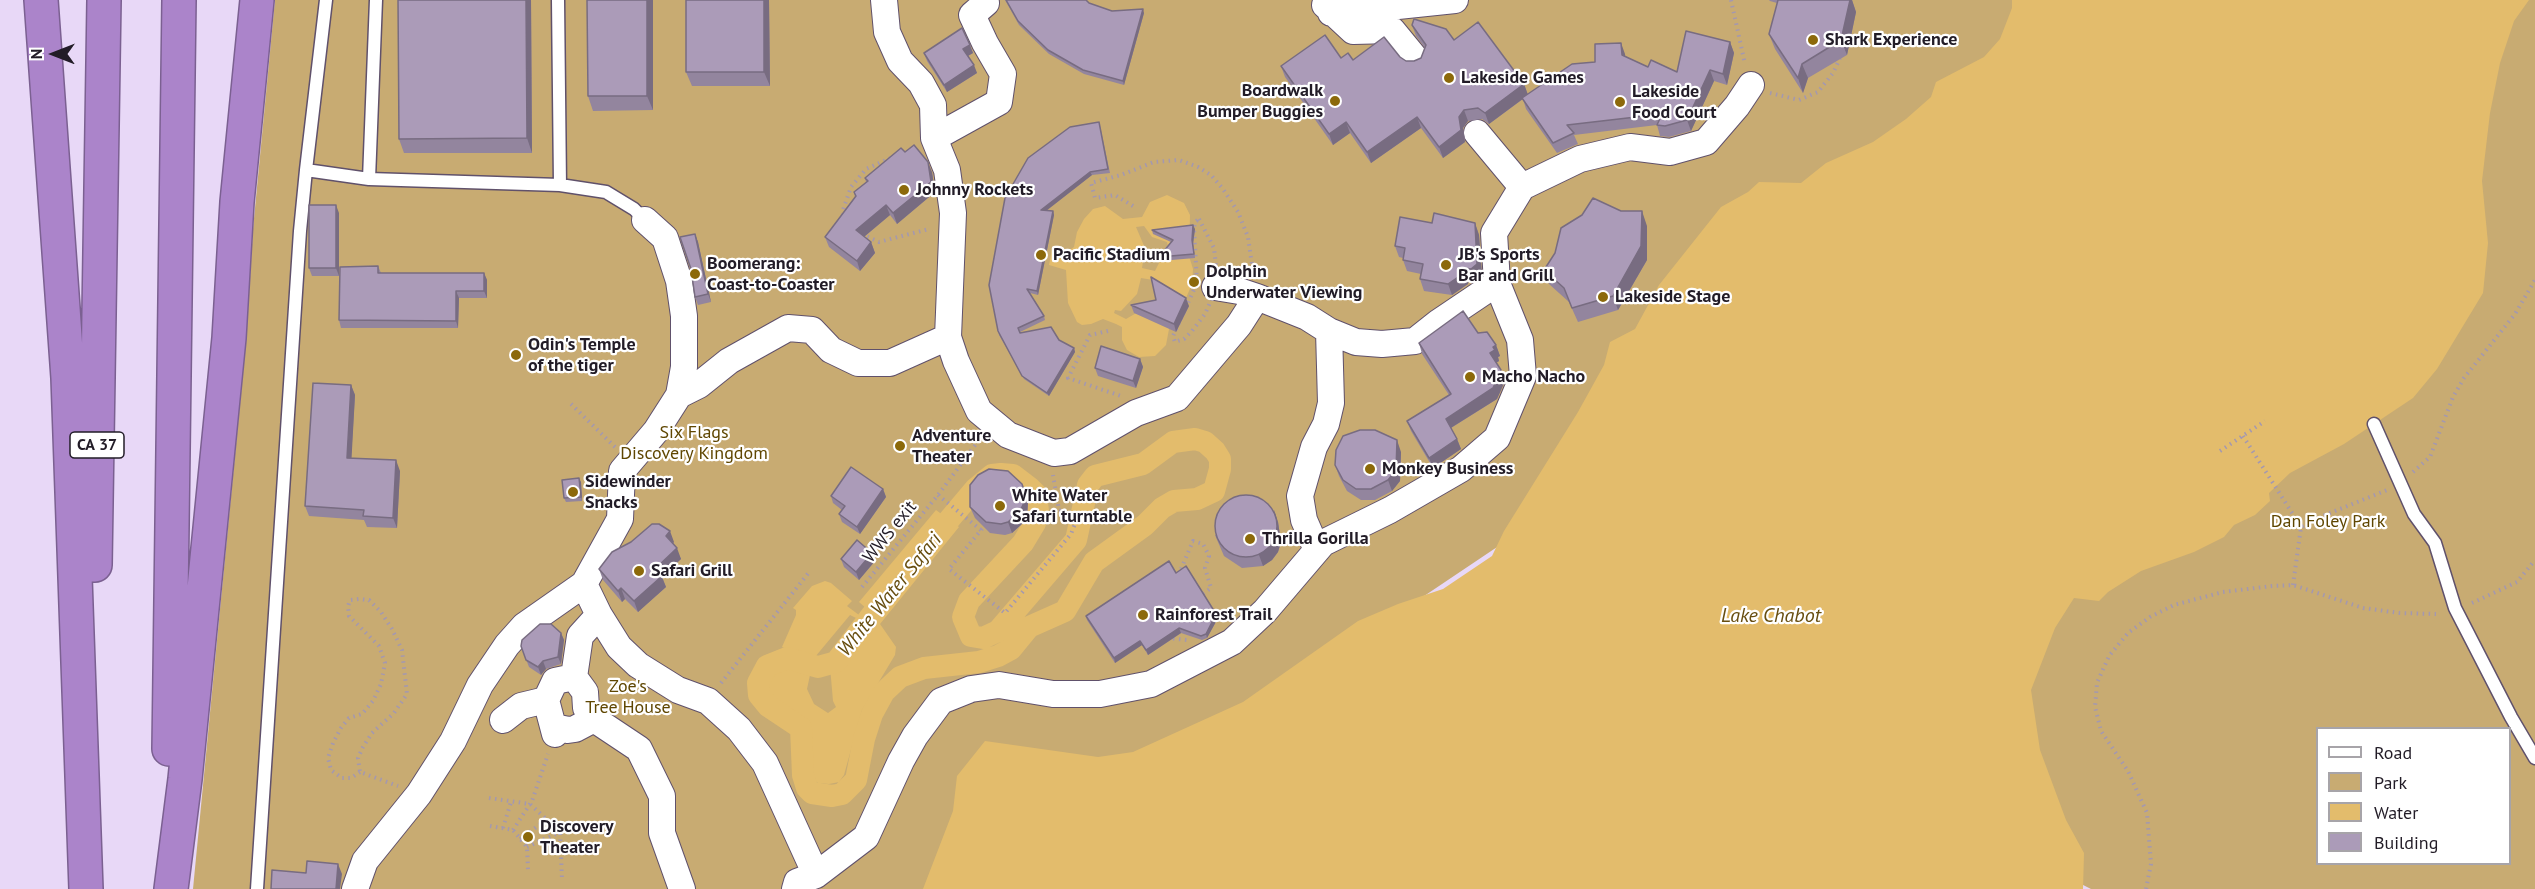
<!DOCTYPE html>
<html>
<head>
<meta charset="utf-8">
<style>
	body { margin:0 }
	#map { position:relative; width:2535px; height:889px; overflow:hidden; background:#e8d8f7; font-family:"PT Sans",sans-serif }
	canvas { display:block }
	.legend { position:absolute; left:2316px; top:727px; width:195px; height:138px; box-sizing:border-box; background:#fff; border:2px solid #a7a4a9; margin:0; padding:8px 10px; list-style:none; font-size:18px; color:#221c27 }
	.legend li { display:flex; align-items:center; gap:12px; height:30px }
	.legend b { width:30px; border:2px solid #a7a4a9 }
	.north { position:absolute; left:24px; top:24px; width:60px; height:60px; -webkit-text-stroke:4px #fff; paint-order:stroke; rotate:270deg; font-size:16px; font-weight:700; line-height:24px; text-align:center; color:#221c27 }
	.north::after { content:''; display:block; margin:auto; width:21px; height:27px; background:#221c27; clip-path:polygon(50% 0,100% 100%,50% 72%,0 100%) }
</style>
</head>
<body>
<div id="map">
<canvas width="2535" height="889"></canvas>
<ul class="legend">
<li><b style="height:8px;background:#fff"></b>Road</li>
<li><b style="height:16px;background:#c8ab72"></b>Park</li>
<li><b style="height:16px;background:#e3bc6c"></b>Water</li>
<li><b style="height:16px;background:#ab9bb8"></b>Building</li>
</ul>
<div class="north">N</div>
</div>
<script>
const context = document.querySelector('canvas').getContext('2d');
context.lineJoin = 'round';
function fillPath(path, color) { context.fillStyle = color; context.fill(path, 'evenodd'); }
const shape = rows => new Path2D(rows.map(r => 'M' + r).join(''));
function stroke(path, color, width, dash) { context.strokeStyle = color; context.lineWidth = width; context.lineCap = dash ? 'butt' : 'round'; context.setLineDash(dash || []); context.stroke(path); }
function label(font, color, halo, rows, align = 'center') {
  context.font = font + ' "PT Sans",sans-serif'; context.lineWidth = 4.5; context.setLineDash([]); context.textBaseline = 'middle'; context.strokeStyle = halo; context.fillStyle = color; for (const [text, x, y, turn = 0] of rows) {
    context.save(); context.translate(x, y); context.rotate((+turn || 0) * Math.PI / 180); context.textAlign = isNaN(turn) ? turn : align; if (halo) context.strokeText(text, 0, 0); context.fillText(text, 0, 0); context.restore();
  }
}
const green = shape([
	[275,0,2028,0,2021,37,1512,537,1162,772,959,889,193,889,246,340,253,229],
	[2407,0,2535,0,2535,889,2091,889,1931,808],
	[2318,728,2510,728,2510,864,2318,864]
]);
const water = shape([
	[2012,0,2529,0,2514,21,2500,63,2490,113,2482,181,2488,243,2483,293,2437,369,2413,398,2344,444,2290,473,2269,493,2270,501,2255,515,2234,525,2224,537,2194,552,2141,571,2108,592,2099,601,2074,598,2055,628,2031,690,2040,750,2066,820,2084,853,2083,889,923,889,953,811,957,776,985,741,1098,757,1133,752,1243,702,1358,621,1398,604,1443,589,1492,556,1504,531,1578,412,1604,365,1610,342,1635,329,1659,285,1721,207,1748,192,1759,182,1801,183,1826,163,1873,142,1906,119,1931,97,1936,82,1984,57,2000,39,2012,8],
	[1167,195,1184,203,1190,215,1189,256,1193,269,1192,284,1186,298,1166,322,1169,329,1166,345,1155,356,1139,357,1127,350,1122,340,1122,327,1116,324,1103,319,1091,324,1082,325,1077,322,1068,303,1066,270,1049,265,1052,249,1067,252,1074,247,1077,232,1084,219,1093,209,1105,206,1123,219,1142,217,1150,202],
	[1144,226,1152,237,1167,242,1169,251,1163,255,1155,271,1142,268,1145,248,1136,227],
	[1141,278,1153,280,1157,301,1126,319,1114,313,1115,310,1121,311,1137,294],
	[936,510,959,527,880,624,896,647,895,655,862,710,844,775,839,782,829,784,818,783,810,777,807,731,796,716,774,700,767,692,765,684,770,671,782,666,795,667,810,675,807,689,814,704,828,713,836,707,833,701,829,655,867,609,859,602],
	[825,581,831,583,852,601,847,606,859,615,856,618,850,615,815,657,808,658,782,647,796,615,796,610,793,608,812,586]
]);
const canal = shape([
	[1195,439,1205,442,1215,451,1220,459,1220,469,1214,491,1197,499,1174,501,1162,508,1145,525,1094,562,1065,611,1029,627,1011,649,998,656,979,662,924,668,900,677,884,692,872,714,864,739,856,780,842,794,832,796,812,793,807,788,803,775,801,728,768,706,759,695,758,683,767,666,787,658,818,667,836,662,900,578,975,489,992,475,1001,474,1013,475,1030,488,1036,494,1038,511,1035,523,1023,543,969,601,963,617,971,636,983,638,998,631,1076,540,1088,485,1095,476,1143,464,1173,442,1195,439]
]);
const path = shape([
	[1731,0,1745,64],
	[1770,93,1799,100,1818,92,1833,73,1840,58],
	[1133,206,1115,195,1095,198,1091,183,1121,175,1154,162,1179,160,1198,167,1211,175,1223,189,1238,212,1248,237,1253,272],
	[843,215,843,210,851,187,866,169,893,157],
	[1199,219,1214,248,1216,266,1213,296,1205,314,1192,331,1184,339,1175,342,1173,336,1197,283,1194,228,1195,222,1199,219],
	[862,234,879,242,929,229],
	[1108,331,1090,335,1068,378,1121,396],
	[571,404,615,447],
	[2243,436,2301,527],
	[2220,451,2265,421],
	[2413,472,2430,457,2453,397,2464,378,2515,314,2535,280],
	[938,495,981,530],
	[986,524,949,569,1005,613,1071,534,1078,516,1059,510,1053,475],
	[1184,574,1181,569,1193,541,1203,544,1209,556,1205,568,1211,588,1200,596],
	[2293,585,2301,527,2325,515,2387,490],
	[862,587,938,495,979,440],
	[2472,603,2517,582,2535,560],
	[1167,638,1187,640],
	[721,683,810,571],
	[360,772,351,778,342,778,331,770,328,758,333,743,341,728,349,718,362,714,373,701,381,684,385,663,379,646,349,616,348,606,350,600,359,599,369,600,381,612,392,629,402,650,407,694,394,713,372,733,363,747,358,758,360,772,398,786],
	[489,798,530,804,560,832,562,879],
	[490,826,513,830,527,847,528,870],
	[503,828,511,802],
	[513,830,532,801,548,754],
	[520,839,546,820],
	[527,847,560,832],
	[2146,889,2151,864,2147,813,2128,771,2101,731,2095,707,2097,683,2109,656,2128,633,2150,617,2174,605,2223,592,2272,586,2293,585,2363,608,2400,613,2436,614]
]);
const lane = shape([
	[326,0,306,170,369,179],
	[376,0,369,179,560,185,558,0],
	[560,185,606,192,634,209,645,220],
	[2374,424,2414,514,2435,543,2455,608,2511,717,2535,758],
	[257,889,300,231,306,170]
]);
const street = shape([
	[884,0,887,32,900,61,921,83,933,105,934,138,947,170,953,213,948,337,956,361,979,411,1008,435,1054,453,1070,451,1136,413,1177,398,1239,325,1257,297,1307,317,1329,331,1356,342,1382,344,1415,341,1439,322,1497,283],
	[1325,5,1353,31,1392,30,1415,58],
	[1331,13,1455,0],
	[1477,133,1522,187],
	[934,138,999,102,1003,74,985,43,972,15,986,3],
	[1215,287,1239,291,1257,297],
	[679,395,699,385,729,361,788,328,812,330,831,350,858,363,890,363,948,337],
	[1317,550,1304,520,1300,496,1314,447,1326,424,1331,403,1329,331],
	[584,584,599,615,619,647,638,665,678,690,708,701,739,729,765,763,816,875],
	[599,615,580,636,574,677,585,692,586,708,594,719,639,749,662,796,662,833,682,889],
	[503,720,521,706,546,700],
	[554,727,568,730,575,729,594,719],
	[555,734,546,700,555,681,574,677],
	[355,889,365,861,419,794,453,741,480,685,507,645,524,626,584,584,620,519,622,471,656,431,679,395,684,367,684,316,679,281,665,238,645,220],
	[795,889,797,882,816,875,866,837,901,761,915,736,941,701,971,689,999,685,1053,694,1100,694,1151,684,1232,642,1265,611,1323,543,1390,510,1461,469,1497,438,1523,376,1520,340,1497,283,1494,233,1522,187,1580,159,1630,147,1670,152,1706,142,1737,106,1751,85]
]);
const highway = shape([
	[41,0,68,378,86,889],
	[95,565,104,0],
	[169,749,179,0],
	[171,889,185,779,229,338,237,202,257,0]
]);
const wall = shape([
	[398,0,531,0,532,153,404,153,399,139],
	[653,0,653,110,593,111,588,96],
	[686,0,769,0,770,86,692,86,686,72],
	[1005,0,1086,0,1089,3,1112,11,1144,13,1124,85,1084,74,1049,54,1019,25],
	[1769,0,1852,0,1856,12,1847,55,1808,78,1803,93,1775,49,1769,34,1777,3,1770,1],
	[1412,25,1454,40,1524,84,1528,95,1595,62,1625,54,1625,57,1648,67,1677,72,1730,42,1734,53,1727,85,1714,81,1691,131,1669,137,1660,136,1657,125,1574,135,1578,144,1557,153,1526,109,1523,99,1489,124,1482,119,1468,121,1463,128,1465,142,1443,158,1421,128,1371,163,1350,133,1333,145,1285,77,1281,66,1341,58,1353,60,1400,57,1406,61,1414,61,1421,58,1425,48,1416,36],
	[970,45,973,53,968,56,977,73,947,92,927,61,924,53],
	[1100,126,1110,173,1092,175,1046,211,1053,211,1054,215,1038,295,1030,293,1044,316,1045,320,1020,332,1020,333,1059,340,1074,348,1075,352,1049,396,1024,379,999,335,989,285],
	[905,152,932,172,935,192,897,224,890,215,864,237,871,242,875,253,860,271,829,247,825,237,855,197,854,192,866,182,865,178],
	[339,213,339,276,312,276,309,268],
	[1432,223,1475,223,1479,235,1482,275,1475,280,1469,279,1468,284,1452,295,1424,291,1420,279,1421,274,1407,271,1403,260,1403,258,1399,257,1395,246],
	[1647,226,1647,260,1618,310,1578,322,1569,302,1549,284,1544,270],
	[1195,229,1193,244,1195,258,1160,261,1159,257,1171,242,1153,234,1152,230],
	[695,234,698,242,711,302,698,305,695,297],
	[378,266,381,273,484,273,487,280,487,298,459,298,458,328,341,328,339,320],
	[1131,305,1189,306,1176,332,1134,313],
	[1478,333,1496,345,1500,356,1498,357,1499,361,1496,363,1501,370,1505,381,1497,399,1451,428,1457,439,1461,449,1433,468,1411,431,1407,421,1449,395,1422,354,1419,343],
	[1140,359,1143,367,1136,388,1098,376,1095,368],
	[351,385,355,395,351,458,400,471,397,528,367,527,364,520,309,516,305,506],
	[1401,452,1400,481,1392,491,1375,500,1361,500,1347,491,1339,476,1335,465],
	[581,482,582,501,566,502,564,498],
	[1022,484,1028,502,1027,517,1023,523,1012,533,1005,535,990,533,975,518,970,507],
	[883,489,886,497,860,534,842,522,839,514,842,510,833,503,831,496],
	[1278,522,1281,542,1278,552,1272,560,1263,566,1242,568,1224,556,1215,535],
	[674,542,673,543,681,559,662,577,666,587,638,612,625,599,622,602,603,580,599,569],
	[872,553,875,561,859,580,844,567,841,559],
	[1176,573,1218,618,1207,638,1202,640,1181,633,1148,655,1142,645,1115,663,1087,620,1086,616],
	[561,633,564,640,561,664,546,669,541,675,529,667,521,646]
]);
const shadedWall = shape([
	[526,0,531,0,532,153,527,138],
	[647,0,653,0,653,110,647,96],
	[764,0,769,0,770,86,764,72],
	[1850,0,1852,0,1856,12,1847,55,1841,40],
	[1143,9,1144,13,1124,85,1123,81],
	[1730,42,1734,53,1727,85,1723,74],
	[1621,43,1625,54,1626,66,1622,55],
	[970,45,973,53,966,57,963,49],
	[1802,64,1808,78,1803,93,1798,78],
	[974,65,977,73,947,92,944,85],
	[1710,70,1714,81,1691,131,1687,120],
	[1524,84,1528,95,1489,124,1485,113],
	[1464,110,1468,121,1463,128,1465,142,1443,158,1439,147],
	[1417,117,1421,128,1371,163,1367,152],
	[1346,122,1350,133,1333,145,1329,134],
	[928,162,932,172,935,192,897,224,893,213],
	[1090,172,1092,175,1042,214,1041,210],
	[336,205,339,213,339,276,336,268],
	[886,205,890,215,859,241,856,230],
	[1053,211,1054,215,1038,295,1037,291],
	[1642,211,1647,226,1647,260,1618,310,1613,296],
	[1475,223,1479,235,1482,275,1475,280,1471,269],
	[1193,225,1195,229,1193,244,1195,258,1192,240],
	[695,234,698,242,711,302,708,294],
	[871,242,875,253,860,271,857,261],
	[1465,268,1469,279,1468,284,1452,295,1448,284],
	[484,273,487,280,487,298,484,291],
	[456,291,459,298,458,328,456,321],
	[1186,298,1189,306,1176,332,1174,324],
	[1496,345,1500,356,1498,357,1499,361,1494,364,1490,353,1493,347],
	[1074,348,1075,352,1049,396,1047,393],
	[1140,359,1143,367,1136,388,1133,381],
	[1501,370,1505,381,1497,399,1449,429,1446,419],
	[351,385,355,395,351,468,347,458],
	[1457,439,1461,449,1433,468,1429,458],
	[1397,440,1401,452,1400,481,1392,491,1388,480],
	[396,460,400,471,397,528,393,518],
	[579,478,581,482,582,501,581,497],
	[883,489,886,497,860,534,857,527],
	[1024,490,1028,502,1027,517,1023,523,1012,533,1008,522],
	[1274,510,1278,522,1281,542,1278,552,1272,560,1263,566,1259,555],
	[670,531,674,542,670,547,666,536],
	[677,548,681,559,662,577,666,587,638,612,634,601,656,568],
	[872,553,875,561,859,580,856,572],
	[621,588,625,599,622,602,618,591],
	[1216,614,1218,618,1207,638,1206,634],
	[1179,628,1181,633,1148,655,1146,650],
	[561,633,564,640,561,664,558,657],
	[1140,641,1142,645,1115,663,1114,658],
	[543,661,546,669,541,675,538,667],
	[338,864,342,874,340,889,336,889]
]);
const building = shape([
	[398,0,526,0,527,138,399,139,398,0],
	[587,0,647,0,647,96,588,96,587,0],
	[686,0,764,0,764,72,686,72,686,0],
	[1006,0,1086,0,1089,3,1112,11,1143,9,1123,81,1083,70,1048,50,1018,21,1006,0],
	[1778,0,1850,0,1841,40,1802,64,1798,78,1769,34,1778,0],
	[1414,19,1446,29,1454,40,1478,22,1524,84,1485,113,1478,108,1464,110,1459,117,1461,130,1439,147,1417,117,1367,152,1346,122,1329,134,1281,66,1325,35,1341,58,1348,53,1353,60,1384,37,1400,57,1406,61,1414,61,1421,58,1426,45,1412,25,1414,19],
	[962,28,970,45,963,49,974,65,944,85,924,53,962,28],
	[1686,31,1730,42,1723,74,1710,70,1687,120,1665,126,1657,125,1662,114,1567,125,1574,133,1553,143,1522,98,1572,64,1595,62,1595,44,1621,43,1622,55,1648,67,1651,60,1677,72,1686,31],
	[1099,122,1108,169,1090,172,1041,210,1053,211,1037,291,1027,289,1044,316,1018,328,1020,333,1051,327,1059,340,1074,348,1047,393,1022,376,998,331,989,285,1005,198,1028,158,1070,127,1099,122],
	[914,145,928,162,931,182,893,213,886,205,856,230,871,242,857,261,825,237,856,196,854,192,868,181,865,178,901,148,905,152,914,145],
	[1593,198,1621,211,1642,211,1641,246,1613,296,1572,308,1564,288,1544,270,1555,253,1561,228,1582,215,1593,198],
	[309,205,336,205,336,268,309,268,309,205],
	[1434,213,1475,223,1477,264,1471,269,1465,268,1464,273,1448,284,1420,279,1423,264,1403,260,1405,248,1395,246,1400,217,1432,223,1434,213],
	[1193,225,1192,240,1194,254,1159,257,1173,240,1152,230,1193,225],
	[695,234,708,294,695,297,691,269,680,237,695,234],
	[378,266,378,273,484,273,484,291,456,291,456,321,339,320,340,267,378,266],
	[1151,277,1186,298,1174,324,1131,305,1156,300,1151,277],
	[1463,311,1478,333,1487,332,1496,345,1493,347,1495,350,1490,353,1501,370,1493,388,1446,419,1457,439,1429,458,1407,421,1451,394,1419,343,1463,311],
	[1101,346,1140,359,1133,381,1095,368,1101,346],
	[313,383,351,385,347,458,396,460,393,518,363,516,364,510,305,506,313,383],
	[1360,430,1375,430,1397,440,1396,470,1388,480,1371,489,1356,489,1343,480,1335,465,1336,450,1343,436,1360,430],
	[851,467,883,489,857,527,839,514,845,506,831,496,851,467],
	[989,469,1008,471,1022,484,1024,490,1023,505,1019,512,1008,522,1001,524,986,522,970,507,970,485,978,475,989,469],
	[579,478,581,497,564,498,562,480,579,478],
	'1215 526a31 31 0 1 1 62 0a31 31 0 1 1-62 0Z',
	[652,524,659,524,670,531,666,536,677,548,656,568,662,576,634,601,621,588,618,591,599,569,612,552,631,542,652,524],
	[857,540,872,553,856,572,841,559,857,540],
	[1169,561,1176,573,1186,566,1216,614,1206,634,1201,636,1179,628,1146,650,1140,641,1114,658,1086,616,1169,561],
	[540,624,551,624,561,633,558,657,543,661,538,667,526,660,521,646,522,640,540,624],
	[307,861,338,864,336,889,271,889,272,870,306,873,307,861]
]);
const markers = [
	[1813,40,6,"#8c690a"],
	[1449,78,6,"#8c690a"],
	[1335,101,6,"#8c690a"],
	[1620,102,6,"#8c690a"],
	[904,190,6,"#8c690a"],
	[1041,255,6,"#8c690a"],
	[1446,265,6,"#8c690a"],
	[695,274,6,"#8c690a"],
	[1194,282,6,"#8c690a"],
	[1603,297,6,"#8c690a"],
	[516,355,6,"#8c690a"],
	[1470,377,6,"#8c690a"],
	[900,446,6,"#8c690a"],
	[1370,469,6,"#8c690a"],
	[573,492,6,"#8c690a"],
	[1000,506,6,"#8c690a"],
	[1250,539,6,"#8c690a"],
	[639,571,6,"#8c690a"],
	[1143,615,6,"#8c690a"],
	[528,837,6,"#8c690a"]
];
const shields = [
	[97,445,54]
];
const shieldNames = [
	["CA 37",97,445]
];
const poiNames = [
	["Shark Experience",1825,40],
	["Lakeside Games",1461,78],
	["Boardwalk",1323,91,"right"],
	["Bumper Buggies",1323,112,"right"],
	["Lakeside",1632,92],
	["Food Court",1632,113],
	["Johnny Rockets",916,190],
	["Pacific Stadium",1053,255],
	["JB's Sports",1458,255],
	["Bar and Grill",1458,276],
	["Boomerang:",707,264],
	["Coast-to-Coaster",707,285],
	["Dolphin",1206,272],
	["Underwater Viewing",1206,293],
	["Lakeside Stage",1615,297],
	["Odin's Temple",528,345],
	["of the tiger",528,366],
	["Macho Nacho",1482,377],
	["Adventure",912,436],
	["Theater",912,457],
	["Monkey Business",1382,469],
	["Sidewinder",585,482],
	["Snacks",585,503],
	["White Water",1012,496],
	["Safari turntable",1012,517],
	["Thrilla Gorilla",1262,539],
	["Safari Grill",651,571],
	["Rainforest Trail",1155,615],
	["Discovery",540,827],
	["Theater",540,848]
];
const parkNames = [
	["Six Flags",694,433],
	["Discovery Kingdom",694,454],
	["Dan Foley Park",2328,522],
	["Zoe's",628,687],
	["Tree House",628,708]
];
const streetNames = [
	["WWS exit",890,532,-51]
];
const waterNames = [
	["White Water Safari",890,595,-51],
	["Lake Chabot",1771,616]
];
fillPath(green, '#c8ab72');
fillPath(water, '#e3bc6c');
stroke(canal, '#e3bc6c', 22);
stroke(lane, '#60516b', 15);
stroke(street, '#60516b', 28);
stroke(highway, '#7b6091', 36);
stroke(path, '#a498b0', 4, [1.5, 4.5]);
stroke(lane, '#fff', 12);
stroke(street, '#fff', 26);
stroke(highway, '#ab84ca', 33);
fillPath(wall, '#93859e');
fillPath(shadedWall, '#786c81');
fillPath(building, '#ab9bb8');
stroke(building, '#786c81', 1.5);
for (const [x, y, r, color] of markers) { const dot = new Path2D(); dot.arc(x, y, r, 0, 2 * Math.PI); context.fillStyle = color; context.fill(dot); stroke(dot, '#fff', 2); }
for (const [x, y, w] of shields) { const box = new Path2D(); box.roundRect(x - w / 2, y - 13, w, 26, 4.5); context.fillStyle = '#fff'; context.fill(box); stroke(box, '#221c27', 1.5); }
label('bold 16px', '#221c27', null, shieldNames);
label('bold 18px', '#221c27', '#fff', poiNames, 'left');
label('18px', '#5f4601', '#fff', parkNames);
label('18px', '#221c27', '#fff', streetNames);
label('italic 20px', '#684e10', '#fff', waterNames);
</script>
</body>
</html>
